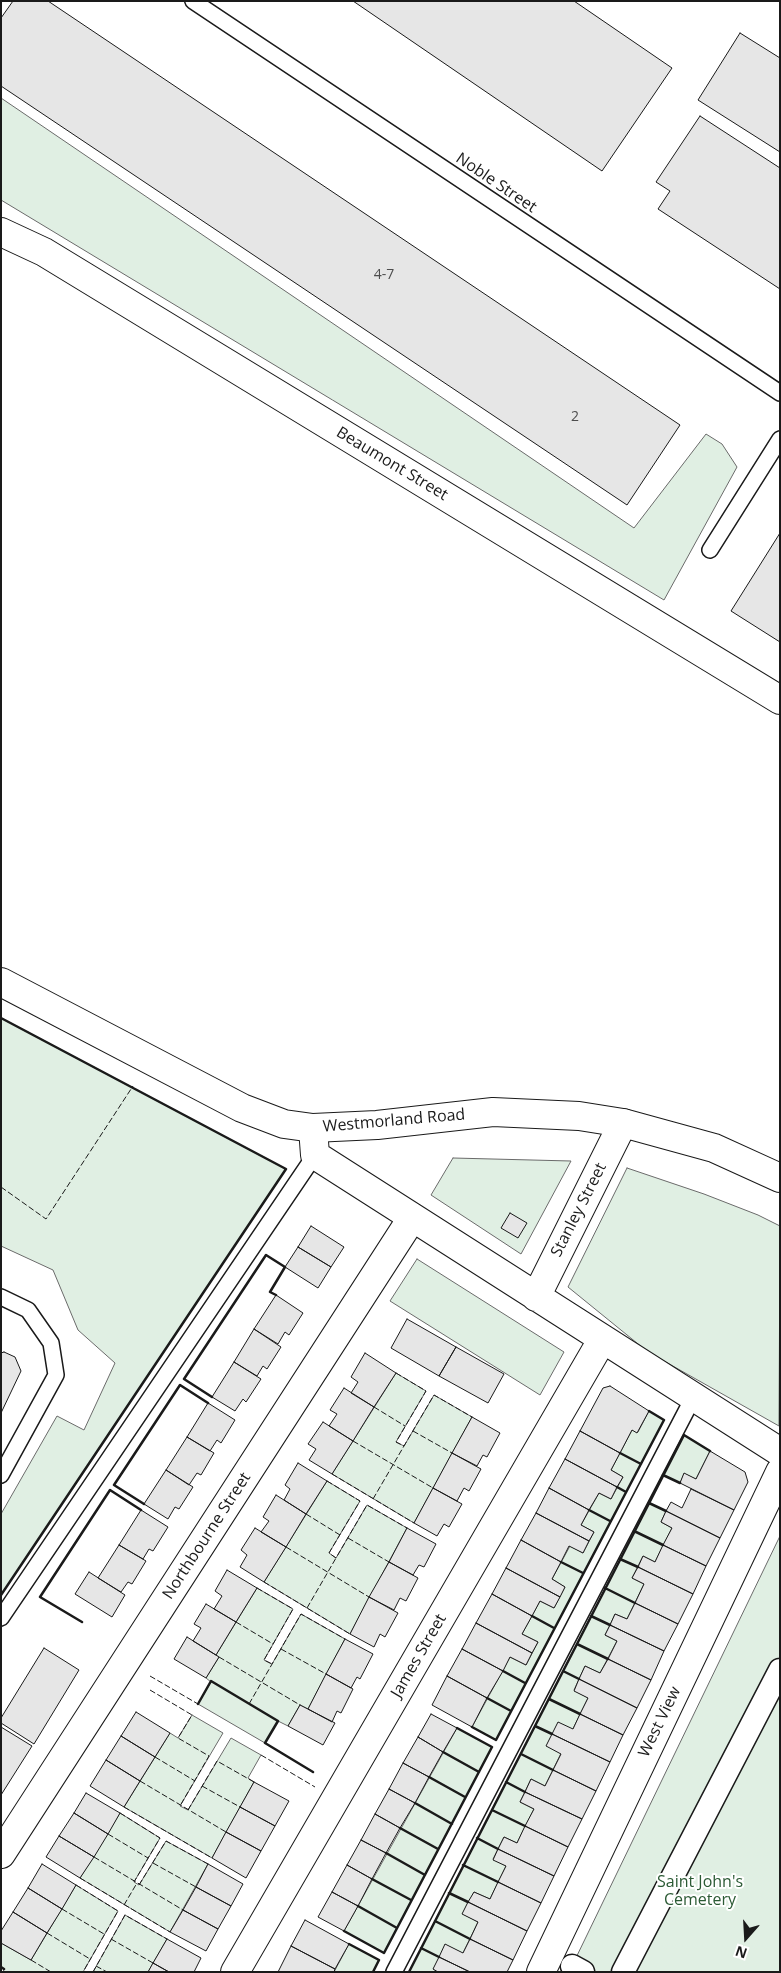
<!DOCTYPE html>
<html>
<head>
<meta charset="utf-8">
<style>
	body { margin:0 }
	#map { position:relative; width:781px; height:1973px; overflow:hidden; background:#fff; font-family:"Open Sans",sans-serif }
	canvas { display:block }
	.frame { position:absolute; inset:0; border:2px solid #1a1a1a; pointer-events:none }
	.north { position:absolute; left:721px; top:1913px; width:50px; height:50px; -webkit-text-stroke:4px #fff; paint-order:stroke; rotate:199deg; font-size:14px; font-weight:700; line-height:20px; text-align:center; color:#1a1a1a }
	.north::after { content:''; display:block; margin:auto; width:18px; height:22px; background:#1a1a1a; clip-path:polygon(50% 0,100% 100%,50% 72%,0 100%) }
</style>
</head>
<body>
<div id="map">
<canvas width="781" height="1973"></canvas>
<div class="frame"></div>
<div class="north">N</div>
</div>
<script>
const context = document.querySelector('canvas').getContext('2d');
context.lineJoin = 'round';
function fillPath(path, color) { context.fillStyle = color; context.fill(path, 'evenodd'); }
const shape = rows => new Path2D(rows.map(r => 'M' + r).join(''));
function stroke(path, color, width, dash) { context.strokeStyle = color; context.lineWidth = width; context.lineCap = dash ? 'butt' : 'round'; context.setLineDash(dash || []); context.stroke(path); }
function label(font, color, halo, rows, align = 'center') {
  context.font = font + ' "Open Sans",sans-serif'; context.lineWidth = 4; context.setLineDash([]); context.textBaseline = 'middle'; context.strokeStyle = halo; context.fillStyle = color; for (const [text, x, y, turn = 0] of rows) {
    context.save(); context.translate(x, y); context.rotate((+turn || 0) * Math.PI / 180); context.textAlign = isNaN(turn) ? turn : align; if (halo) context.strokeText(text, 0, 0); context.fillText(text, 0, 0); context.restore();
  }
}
const green = shape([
	[1,98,634,528,706,434,722,444,737,467,664,600,1,200,1,98],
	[1,1018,286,1169,1,1595,1,1514,57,1416,84,1430,115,1363,78,1330,53,1270,1,1246,1,1018],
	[453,1158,571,1161,521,1254,431,1195,453,1158],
	[627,1168,704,1194,758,1215,780,1226,779,1426,648,1352,568,1287,627,1168],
	[417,1259,564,1352,540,1395,390,1301,417,1259],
	[396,1373,426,1391,396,1442,404,1446,434,1395,472,1417,414,1523,332,1474,396,1373],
	[649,1411,664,1420,496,1740,472,1727,510,1657,526,1665,538,1642,522,1634,540,1601,554,1608,565,1587,552,1579,570,1546,583,1553,594,1532,581,1525,599,1493,611,1499,623,1477,611,1470,632,1430,638,1432,649,1411],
	[684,1435,710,1451,696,1479,684,1474,680,1483,663,1475,684,1435],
	[327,1481,360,1501,329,1553,336,1558,367,1505,407,1528,350,1634,264,1582,327,1481],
	[649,1503,666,1511,661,1522,672,1528,655,1562,643,1556,632,1578,644,1584,627,1619,615,1614,610,1625,605,1635,617,1641,600,1673,585,1666,574,1690,588,1698,545,1786,531,1779,520,1802,534,1809,517,1843,504,1837,493,1859,506,1866,490,1899,474,1892,463,1914,478,1922,463,1953,433,1969,438,1972,409,1972,649,1503],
	[780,1536,780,1972,570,1972,572,1966,780,1536],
	[257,1588,293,1609,264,1660,272,1664,301,1614,345,1639,308,1709,300,1705,288,1726,278,1721,265,1743,198,1704,211,1682,206,1678,219,1657,216,1655,257,1588],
	[192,1715,223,1733,180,1806,188,1810,231,1738,261,1755,248,1778,254,1782,212,1858,124,1807,170,1733,178,1738,192,1715],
	[457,1728,492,1747,384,1953,344,1931,457,1728],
	[120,1813,160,1838,134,1882,139,1885,166,1841,208,1864,170,1932,80,1878,120,1813],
	[76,1885,118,1911,83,1972,3,1972,4,1969,1,1967,1,1943,31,1960,76,1885],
	[125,1915,167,1939,148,1972,93,1972,125,1915],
	[349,1944,379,1960,373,1972,334,1972,349,1944]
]);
const building = shape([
	[13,1,48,1,680,425,627,505,1,86,1,18,13,1],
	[353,1,574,1,672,68,602,171,353,1],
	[740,33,780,58,780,152,698,100,740,33],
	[700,116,780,168,780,289,658,209,670,191,656,182,700,116],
	[780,533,780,642,731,611,780,533],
	[510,1213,527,1223,518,1238,501,1228,510,1213],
	[311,1226,344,1247,331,1267,298,1247,311,1226],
	[298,1247,331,1267,318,1288,285,1267,298,1247],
	[276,1295,303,1313,289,1335,285,1332,278,1344,254,1329,276,1295],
	[407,1319,456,1347,439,1376,391,1348,407,1319],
	[254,1329,281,1347,267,1369,263,1366,257,1376,234,1362,254,1329],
	[456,1347,504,1374,488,1403,439,1376,456,1347],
	[4,1352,15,1357,21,1371,1,1413,1,1353,4,1352],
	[365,1353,396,1373,374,1407,351,1393,358,1382,351,1377,365,1353],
	[234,1362,261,1379,246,1402,243,1399,235,1411,212,1397,234,1362],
	[610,1386,649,1411,637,1433,632,1430,620,1453,580,1431,603,1388,610,1386],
	[344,1388,374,1407,353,1441,329,1426,337,1414,330,1410,344,1388],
	[208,1403,235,1420,221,1443,217,1440,210,1451,187,1437,208,1403],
	[472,1417,500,1433,487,1457,483,1455,477,1466,452,1453,472,1417],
	[323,1422,353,1441,332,1474,309,1460,316,1449,308,1444,323,1422],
	[580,1431,620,1453,611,1470,623,1477,617,1487,565,1459,580,1431],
	[187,1437,214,1453,201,1475,197,1473,189,1485,166,1470,187,1437],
	[710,1451,745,1472,748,1482,734,1510,680,1483,684,1473,696,1479,710,1451],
	[452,1453,481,1469,469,1491,464,1488,457,1501,433,1488,452,1453],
	[565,1459,617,1487,611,1499,599,1493,589,1510,549,1488,565,1459],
	[298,1463,327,1481,306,1514,284,1500,290,1489,285,1485,298,1463],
	[166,1470,193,1487,179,1509,175,1507,168,1519,144,1504,166,1470],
	[433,1488,462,1504,449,1527,444,1524,437,1536,414,1523,433,1488],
	[549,1488,589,1510,581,1525,594,1532,589,1541,536,1513,549,1488],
	[691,1489,734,1510,720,1538,666,1511,671,1502,682,1508,691,1489],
	[276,1495,306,1514,286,1547,261,1532,269,1521,263,1517,276,1495],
	[141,1510,168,1527,153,1551,149,1549,143,1559,119,1545,141,1510],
	[666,1511,720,1538,706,1566,663,1545,672,1528,661,1522,666,1511],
	[536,1513,589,1541,583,1553,569,1546,561,1562,521,1540,536,1513],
	[255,1528,286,1547,264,1582,240,1567,247,1555,241,1550,255,1528],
	[407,1528,436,1544,424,1567,419,1565,413,1575,389,1562,407,1528],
	[521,1540,561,1562,552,1579,565,1587,560,1597,506,1568,521,1540],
	[119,1545,146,1561,132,1584,128,1582,121,1592,98,1578,119,1545],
	[663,1545,706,1566,693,1594,638,1567,643,1556,655,1562,663,1545],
	[389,1562,418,1578,406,1601,400,1598,394,1610,369,1597,389,1562],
	[638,1567,693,1594,678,1624,635,1603,644,1584,632,1578,638,1567],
	[506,1568,560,1597,554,1608,540,1601,532,1616,492,1594,506,1568],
	[227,1570,257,1588,236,1622,214,1609,222,1596,215,1591,227,1570],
	[89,1572,125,1595,112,1617,75,1594,89,1572],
	[492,1594,532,1616,522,1634,538,1642,532,1653,476,1623,492,1594],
	[369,1597,398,1613,385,1637,380,1634,374,1647,350,1634,369,1597],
	[635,1603,678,1624,664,1651,610,1625,615,1614,627,1619,635,1603],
	[206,1604,236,1622,216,1655,193,1641,201,1628,194,1624,206,1604],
	[476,1623,532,1653,526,1665,510,1657,503,1671,462,1649,476,1623],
	[610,1625,664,1651,651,1680,608,1659,617,1641,605,1635,610,1625],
	[187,1637,219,1657,206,1678,174,1659,187,1637],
	[345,1639,373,1654,360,1679,357,1677,351,1688,326,1674,345,1639],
	[44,1648,79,1670,34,1744,1,1723,1,1718,44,1648],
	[462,1649,503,1671,487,1698,447,1676,462,1649],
	[608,1659,651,1680,637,1708,579,1679,585,1666,600,1673,608,1659],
	[326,1674,353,1689,341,1713,337,1711,332,1722,308,1709,326,1674],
	[447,1676,487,1698,472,1727,432,1705,447,1676],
	[579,1679,637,1708,623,1735,580,1714,588,1698,574,1691,579,1679],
	[300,1705,335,1723,323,1745,288,1726,300,1705],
	[136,1712,170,1733,155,1757,121,1736,136,1712],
	[431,1714,457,1728,443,1752,418,1737,431,1714],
	[580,1714,623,1735,610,1762,552,1734,558,1722,573,1729,580,1714],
	[1,1727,32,1746,1,1795,1,1727],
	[552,1734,610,1762,596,1791,553,1770,561,1754,546,1746,552,1734],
	[121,1736,155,1757,140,1781,106,1760,121,1736],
	[418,1737,443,1752,429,1777,403,1763,418,1737],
	[106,1760,140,1781,124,1807,90,1786,106,1760],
	[403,1763,429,1777,415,1803,389,1789,403,1763],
	[553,1770,596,1791,582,1819,525,1792,531,1779,545,1786,553,1770],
	[254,1782,289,1801,275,1826,240,1807,254,1782],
	[389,1789,415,1803,400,1828,375,1814,389,1789],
	[525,1792,582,1819,568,1847,525,1826,534,1809,520,1802,525,1792],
	[86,1793,120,1813,108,1834,74,1813,86,1793],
	[240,1807,275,1826,261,1851,226,1832,240,1807],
	[74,1813,108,1834,94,1857,59,1836,74,1813],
	[375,1814,400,1828,386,1853,361,1840,375,1814],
	[525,1826,568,1847,554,1876,498,1849,504,1837,517,1843,525,1826],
	[226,1832,261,1851,246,1878,212,1858,226,1832],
	[59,1836,94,1857,80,1878,46,1857,59,1836],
	[361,1840,386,1853,372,1879,347,1865,361,1840],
	[498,1849,554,1876,541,1903,498,1882,506,1866,493,1860,498,1849],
	[42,1864,76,1885,62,1909,28,1888,42,1864],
	[208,1864,243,1884,231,1906,196,1887,208,1864],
	[347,1865,372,1879,358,1906,332,1892,347,1865],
	[498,1882,541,1903,527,1931,468,1902,474,1892,490,1899,498,1882],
	[196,1887,231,1906,218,1929,183,1910,196,1887],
	[28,1888,62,1909,47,1933,13,1912,28,1888],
	[332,1892,358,1906,344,1931,318,1917,332,1892],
	[468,1902,527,1931,513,1960,470,1939,478,1922,462,1914,468,1902],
	[183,1910,218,1929,206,1951,170,1932,183,1910],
	[13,1912,47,1933,31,1960,1,1943,1,1931,13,1912],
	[305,1920,349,1944,335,1969,291,1946,305,1920],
	[167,1939,201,1958,194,1972,169,1972,153,1963,167,1939],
	[470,1939,513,1960,507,1972,470,1972,439,1957,445,1944,463,1953,470,1939],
	[291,1946,335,1969,334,1972,278,1972,291,1946],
	[439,1957,470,1972,438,1972,433,1969,439,1957],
	[153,1963,169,1972,148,1972,153,1963]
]);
const service = shape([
	[193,1,780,393],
	[710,550,780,439],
	[1,1297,28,1310,51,1343,56,1375,1,1475],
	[1,1618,315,1155],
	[394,1972,693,1398]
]);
const pedestrian = shape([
	[572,1966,583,1972],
	[623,1972,780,1670]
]);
const minor = shape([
	[1,232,44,252,780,700],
	[313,1128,315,1155,780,1452],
	[536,1297,623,1123],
	[1,1854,412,1218],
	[235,1972,602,1340],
	[541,1972,780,1472]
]);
const tertiary = shape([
	[1,982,242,1108,284,1124,313,1128,377,1125,493,1112,579,1116,623,1123,714,1148,780,1178]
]);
const fence = shape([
	[1,1021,3,1018],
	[1,1187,46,1219,133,1086],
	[396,1373,426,1391,396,1442,404,1446,434,1395,472,1417],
	[374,1407,405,1426],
	[413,1431,452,1453],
	[353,1441,433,1488],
	[332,1474,414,1523],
	[327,1481,360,1501,329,1553,336,1558,367,1505,407,1528],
	[373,1499,404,1446],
	[306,1514,340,1535],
	[348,1538,389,1562],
	[286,1547,369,1597],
	[264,1582,350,1634],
	[257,1588,293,1609,264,1660,272,1664],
	[307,1608,336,1558],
	[236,1622,273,1644],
	[281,1649,326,1674],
	[219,1657,300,1705],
	[150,1676,198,1704],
	[150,1690,192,1715,178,1738,209,1756,180,1806],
	[249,1704,301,1614,345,1639],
	[261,1755,315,1787],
	[155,1757,195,1781],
	[140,1781,226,1832],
	[202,1786,240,1807],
	[124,1807,212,1858],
	[188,1810,217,1761,254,1782],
	[120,1813,160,1838,134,1882],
	[108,1834,148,1858],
	[94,1857,183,1910],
	[153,1863,196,1887],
	[80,1878,170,1932],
	[76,1885,118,1911,83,1972],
	[139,1885,166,1841,208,1864],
	[124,1905,137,1883],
	[62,1909,104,1934],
	[47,1933,90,1959],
	[111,1939,153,1963],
	[31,1960,51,1972],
	[96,1966,107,1972],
	[93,1972,125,1915,167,1939]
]);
const wall = shape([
	[1,1018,286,1169,1,1595],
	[212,1397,184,1379,266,1255,285,1267,270,1292,276,1295],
	[620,1453,641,1464],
	[663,1475,680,1483],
	[617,1487,626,1492],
	[649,1503,666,1511],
	[144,1504,114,1485,180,1385,208,1403],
	[589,1510,610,1521],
	[634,1531,663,1545],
	[620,1559,638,1567],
	[561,1562,583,1573],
	[605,1588,635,1603],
	[532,1616,554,1628],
	[591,1616,610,1625],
	[82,1622,40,1597,110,1490,141,1510],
	[577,1644,608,1659],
	[503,1671,525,1683],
	[563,1671,579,1679],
	[487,1698,511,1711],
	[549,1699,580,1714],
	[198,1704,211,1681,278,1721,265,1743,313,1772],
	[535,1726,552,1734],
	[472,1727,496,1740,664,1420,649,1411],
	[443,1752,479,1772],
	[521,1754,553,1770],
	[429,1777,465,1797],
	[506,1782,525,1792],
	[415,1803,452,1824],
	[492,1810,525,1826],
	[400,1828,438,1849],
	[477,1838,498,1849],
	[386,1853,425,1875],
	[463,1865,498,1882],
	[372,1879,411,1900],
	[449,1893,468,1902],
	[358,1906,397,1928],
	[435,1921,470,1939],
	[344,1931,384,1953,492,1747,457,1728],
	[349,1944,379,1960,373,1972],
	[421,1948,439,1957],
	[1,1967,4,1969],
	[409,1972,684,1435,710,1451]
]);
const numberNames = [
	["4-7",384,275],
	["2",575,417]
];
const streetNames = [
	["Noble Street",496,183,34],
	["Beaumont Street",392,464,31],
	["Westmorland Road",394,1121,-5],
	["Stanley Street",579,1210,-63],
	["Northbourne Street",207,1536,-57],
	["James Street",419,1656,-60],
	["West View",660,1722,-64]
];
const parkNames = [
	["Saint John's",700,1882],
	["Cemetery",700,1900]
];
fillPath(green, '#e0efe3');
stroke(green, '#6a6a6a', 1);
fillPath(building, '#e6e6e6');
stroke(building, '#1a1a1a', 1);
stroke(service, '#1a1a1a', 18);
stroke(pedestrian, '#1a1a1a', 25);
stroke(minor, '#1a1a1a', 30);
stroke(tertiary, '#1a1a1a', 30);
stroke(service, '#fff', 15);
stroke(pedestrian, '#fff', 22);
stroke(minor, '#fff', 28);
stroke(tertiary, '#fff', 28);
stroke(fence, '#1a1a1a', 1, [6, 2.5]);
stroke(wall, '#1a1a1a', 2.5);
label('14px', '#4d4d4d', null, numberNames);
label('16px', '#1a1a1a', '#fff', streetNames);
label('16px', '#2b5a34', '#fff', parkNames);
</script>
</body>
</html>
